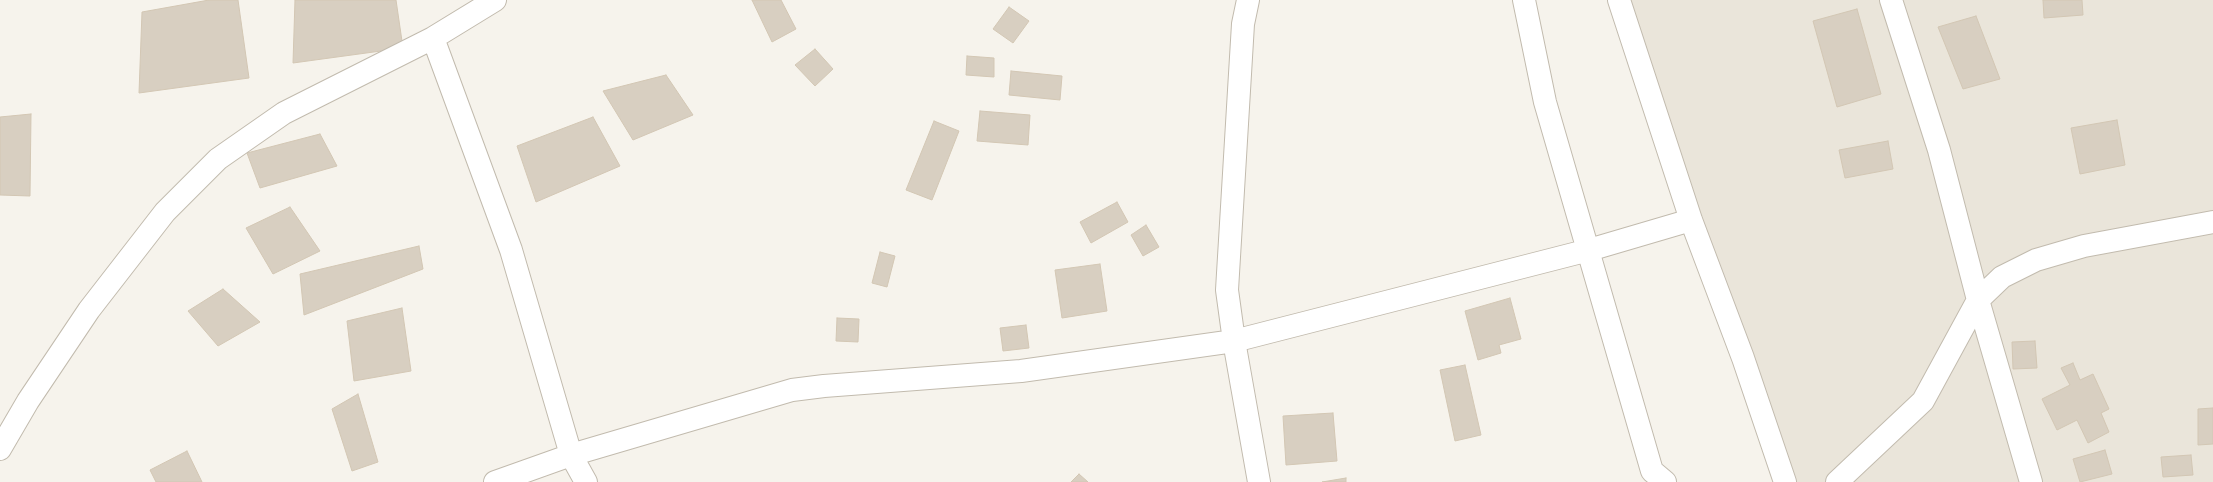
<!DOCTYPE html>
<html>
<head>
<meta charset="utf-8">
<style>
	body { margin:0 }
	canvas { display:block; background:#f6f3ec }
</style>
</head>
<body>
<canvas width="2213" height="482"></canvas>
<script>
const context = document.querySelector('canvas').getContext('2d');
context.lineJoin = 'round';
function fillPath(path, color) { context.fillStyle = color; context.fill(path, 'evenodd'); }
const shape = rows => new Path2D(rows.map(r => 'M' + r).join(''));
function stroke(path, color, width, dash) { context.strokeStyle = color; context.lineWidth = width; context.lineCap = dash ? 'butt' : 'round'; context.setLineDash(dash || []); context.stroke(path); }
const residential = shape([
	[1619,0,2213,0,2213,482,1785,482]
]);
const building = shape([
	[209,0,238,0,249,78,139,93,142,12,209,0],
	[295,0,396,0,403,48,293,63,295,0],
	[752,0,781,0,796,29,772,42,752,0],
	[2043,0,2082,0,2083,15,2044,18,2043,0],
	[1009,7,1029,21,1013,43,993,29,1009,7],
	[1857,9,1881,94,1837,107,1813,21,1857,9],
	[1976,16,2000,79,1963,89,1938,27,1976,16],
	[815,49,833,69,815,86,795,65,815,49],
	[967,56,994,58,994,77,966,75,967,56],
	[1011,71,1062,76,1060,100,1009,95,1011,71],
	[666,75,693,115,633,140,603,91,666,75],
	[980,111,1030,115,1028,145,977,141,980,111],
	[31,114,30,196,0,195,0,117,31,114],
	[593,117,620,166,536,202,517,146,593,117],
	[2117,120,2125,165,2080,174,2071,128,2117,120],
	[934,121,959,131,932,200,906,190,934,121],
	[320,134,337,166,260,188,247,153,320,134],
	[1888,141,1893,169,1845,178,1839,150,1888,141],
	[1117,202,1128,222,1091,243,1080,222,1117,202],
	[290,207,320,251,273,274,246,228,290,207],
	[1146,225,1159,247,1143,256,1131,235,1146,225],
	[419,246,423,269,304,315,300,274,419,246],
	[880,252,895,256,887,287,872,283,880,252],
	[1100,264,1107,311,1062,318,1055,270,1100,264],
	[223,289,260,322,218,346,188,311,223,289],
	[1510,298,1521,339,1499,345,1501,353,1478,360,1465,311,1510,298],
	[402,308,411,371,354,381,347,321,402,308],
	[837,318,859,319,858,342,836,341,837,318],
	[1026,325,1029,348,1003,351,1000,328,1026,325],
	[2035,341,2037,368,2013,369,2012,342,2035,341],
	[2073,363,2080,380,2093,374,2109,409,2101,413,2109,432,2088,443,2077,420,2057,430,2042,399,2070,385,2061,368,2073,363],
	[1465,365,1481,435,1455,441,1440,370,1465,365],
	[358,394,378,462,352,471,332,409,358,394],
	[2213,408,2213,444,2198,445,2198,409,2213,408],
	[1333,413,1337,461,1286,465,1283,416,1333,413],
	[2105,450,2112,474,2080,482,2073,459,2105,450],
	[187,451,202,482,156,482,150,470,187,451],
	[2191,455,2193,475,2163,477,2161,457,2191,455],
	[1079,474,1088,482,1071,482,1079,474],
	[1346,478,1346,482,1322,482,1346,478]
]);
const street = shape([
	[1248,0,1243,24,1227,290,1234,341,1259,482],
	[1524,0,1545,102,1652,471,1665,482],
	[1619,0,1691,220,1743,358,1785,482],
	[1891,0,1939,150,1978,300,2031,482],
	[433,38,511,250,571,455,586,482],
	[0,449,28,401,89,310,165,212,218,159,284,113,433,38,495,0],
	[495,482,571,455,792,390,824,386,1021,371,1234,341,1589,250,1691,220],
	[1837,482,1923,401,1978,300,2002,277,2036,260,2084,246,2213,222]
]);
fillPath(residential, '#eae5da');
fillPath(building, '#d8cfc1');
stroke(building, '#d3c7b4', 1);
stroke(street, '#c2bbae', 24);
stroke(street, '#fff', 22);
</script>
</body>
</html>
